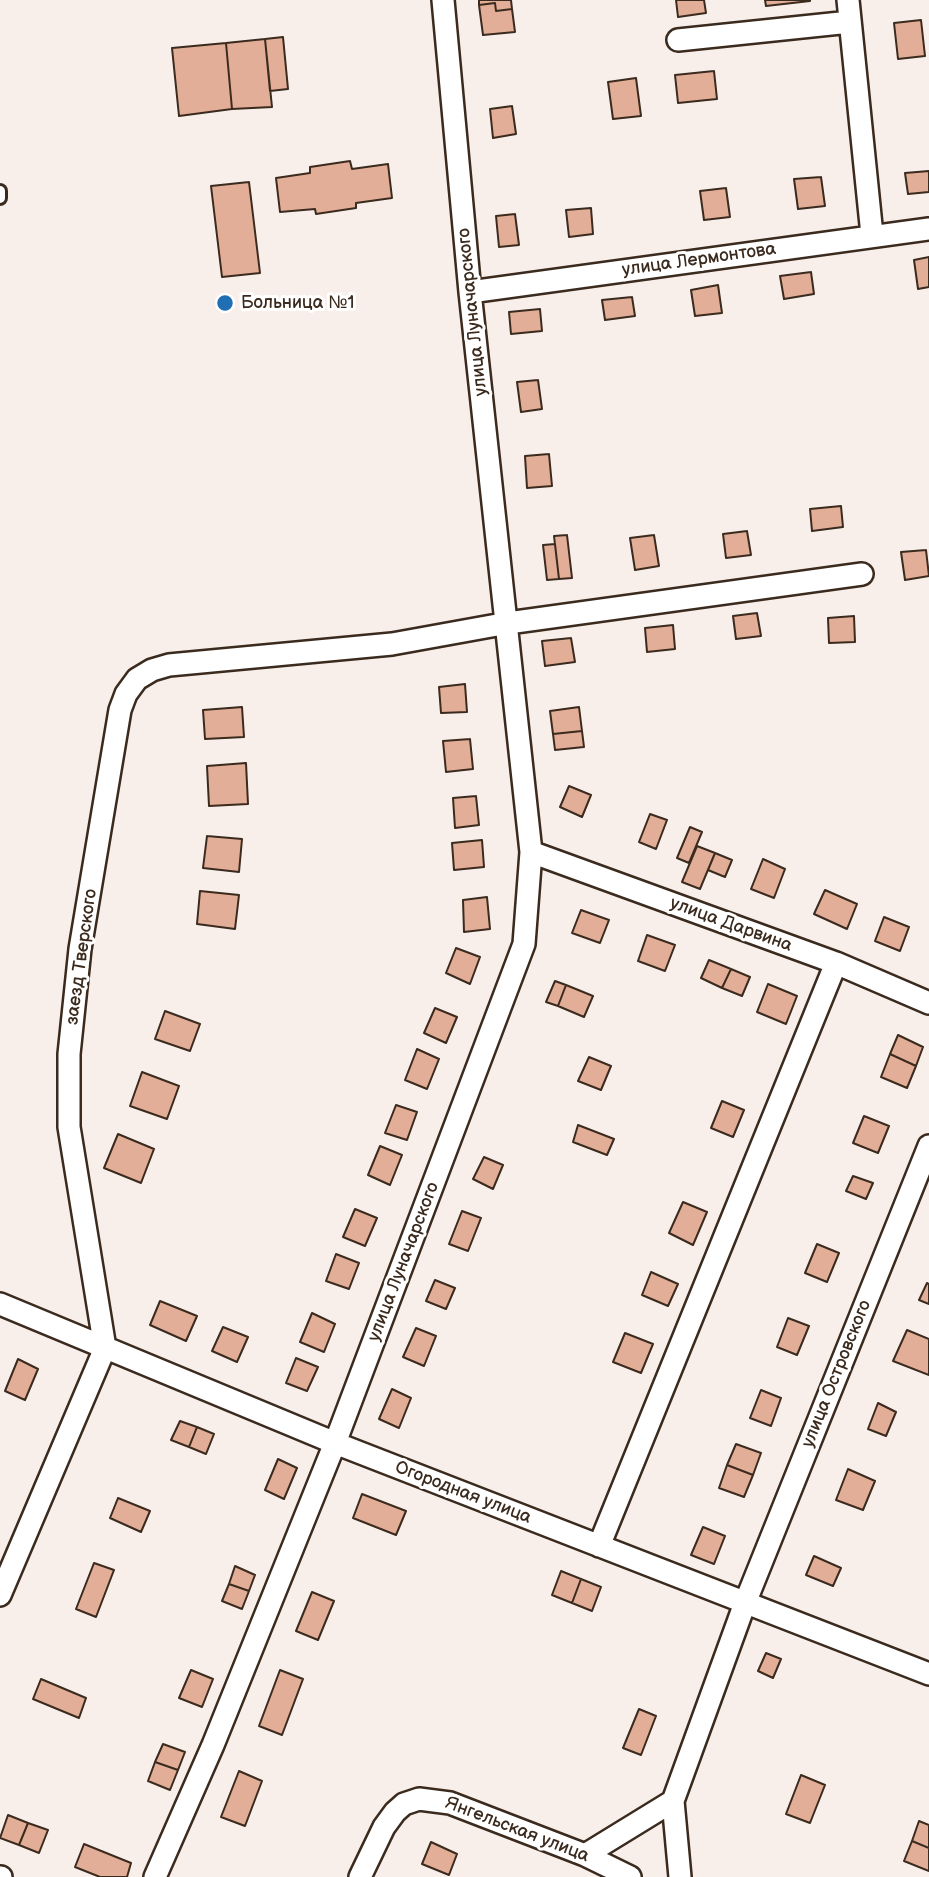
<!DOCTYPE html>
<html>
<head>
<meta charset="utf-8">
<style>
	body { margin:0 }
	canvas { display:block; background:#f9efea }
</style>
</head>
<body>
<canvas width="929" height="1877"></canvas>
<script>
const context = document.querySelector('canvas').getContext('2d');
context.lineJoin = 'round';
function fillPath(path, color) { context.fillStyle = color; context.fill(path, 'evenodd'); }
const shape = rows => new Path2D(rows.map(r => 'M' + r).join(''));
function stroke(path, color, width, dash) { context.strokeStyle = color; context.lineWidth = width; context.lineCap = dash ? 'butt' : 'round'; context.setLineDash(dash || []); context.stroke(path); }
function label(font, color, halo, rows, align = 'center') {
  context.font = font + ' "Balsamiq Sans",sans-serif'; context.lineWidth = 6; context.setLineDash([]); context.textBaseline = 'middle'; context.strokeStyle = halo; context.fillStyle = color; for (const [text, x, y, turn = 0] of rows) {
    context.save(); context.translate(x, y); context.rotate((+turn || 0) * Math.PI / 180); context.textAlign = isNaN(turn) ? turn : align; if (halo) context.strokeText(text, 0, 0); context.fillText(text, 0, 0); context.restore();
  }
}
const building = shape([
	[479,0,511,0,512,9,496,11,495,3,479,5,479,0],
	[676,0,704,0,706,13,678,17,676,0],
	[765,0,810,0,810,1,766,6,765,0],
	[495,3,496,11,512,9,515,32,483,35,479,5,495,3],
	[921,20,925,56,898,59,894,23,921,20],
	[283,37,288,89,270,91,265,39,283,37],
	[265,39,272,107,232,109,226,43,265,39],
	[226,43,232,109,179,116,172,48,226,43],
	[714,71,717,99,678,103,675,75,714,71],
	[636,78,641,116,613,119,608,82,636,78],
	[512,106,516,134,493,138,490,109,512,106],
	[350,161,352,169,388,164,392,198,356,203,356,208,316,214,315,209,280,212,276,178,310,173,310,167,350,161],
	[929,171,929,192,908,194,905,173,929,171],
	[821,177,825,206,798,209,794,179,821,177],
	[249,182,260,273,222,277,211,186,249,182],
	[726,188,730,217,704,220,700,191,726,188],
	[591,208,593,234,569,237,566,210,591,208],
	[515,214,519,245,499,247,496,216,515,214],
	[929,257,929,287,918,289,914,260,929,257],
	[811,272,814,294,784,299,780,276,811,272],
	[718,285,722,313,695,316,691,290,718,285],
	[632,297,635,316,605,320,602,300,632,297],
	[540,309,542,331,511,334,509,312,540,309],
	[538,380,542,409,521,412,517,382,538,380],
	[549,454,552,486,527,488,525,456,549,454],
	[841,506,843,527,812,531,810,509,841,506],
	[747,531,751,555,726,558,723,534,747,531],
	[567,535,572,578,559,579,554,536,567,535],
	[654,535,659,566,635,570,630,538,654,535],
	[555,544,559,579,547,580,543,545,555,544],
	[926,550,929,576,905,580,901,552,926,550],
	[757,613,761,636,736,639,733,616,757,613],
	[854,616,855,642,829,643,828,618,854,616],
	[673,625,675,649,647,652,645,628,673,625],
	[571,638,575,662,545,666,542,641,571,638],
	[465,684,467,712,441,713,439,687,465,684],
	[242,707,244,737,205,739,203,710,242,707],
	[579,707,582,731,553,734,550,711,579,707],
	[582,731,584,747,555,750,553,734,582,731],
	[470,739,473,769,446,772,443,741,470,739],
	[246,763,248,804,209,806,207,766,246,763],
	[569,786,591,795,582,817,560,807,569,786],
	[476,796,479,825,455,828,453,798,476,796],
	[650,814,667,820,656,849,639,842,650,814],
	[690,827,702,832,689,863,677,858,690,827],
	[207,836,242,839,239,872,203,868,207,836],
	[482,840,484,867,454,870,452,843,482,840],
	[697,846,715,853,700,889,682,882,697,846],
	[715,853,732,860,725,877,708,870,715,853],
	[763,859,785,869,774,898,751,889,763,859],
	[825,890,857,904,847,929,814,914,825,890],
	[200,891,239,895,235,929,197,924,200,891],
	[487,897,490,929,464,932,463,900,487,897],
	[581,910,609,920,600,943,572,933,581,910],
	[884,917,909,927,900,951,875,941,884,917],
	[647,935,675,945,665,971,638,961,647,935],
	[456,948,480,957,470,984,446,973,456,948],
	[709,960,731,969,722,988,701,978,709,960],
	[731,969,750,977,742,996,722,988,731,969],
	[555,981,566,985,558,1006,546,1002,555,981],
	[768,984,797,996,786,1024,757,1012,768,984],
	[566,985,593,996,584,1017,558,1006,566,985],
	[435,1008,457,1017,446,1043,424,1033,435,1008],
	[165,1011,200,1024,190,1051,155,1039,165,1011],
	[898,1035,923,1047,916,1066,890,1054,898,1035],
	[417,1049,439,1059,427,1089,405,1080,417,1049],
	[890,1054,916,1066,907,1088,881,1077,890,1054],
	[589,1057,611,1066,601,1090,578,1081,589,1057],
	[142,1072,179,1086,167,1119,130,1106,142,1072],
	[722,1101,744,1110,733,1137,711,1128,722,1101],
	[396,1105,417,1112,407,1140,385,1133,396,1105],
	[864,1116,889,1126,878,1153,853,1143,864,1116],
	[578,1125,614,1139,607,1155,573,1142,578,1125],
	[118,1134,154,1149,141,1183,104,1168,118,1134],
	[380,1146,402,1155,390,1185,368,1175,380,1146],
	[484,1157,503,1165,493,1189,473,1179,484,1157],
	[853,1176,873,1183,866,1199,846,1191,853,1176],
	[683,1202,707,1212,693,1245,669,1233,683,1202],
	[355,1209,377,1218,365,1246,343,1237,355,1209],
	[462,1211,481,1218,468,1251,449,1244,462,1211],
	[817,1244,839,1253,827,1282,805,1273,817,1244],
	[336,1254,359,1263,349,1289,326,1281,336,1254],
	[651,1272,678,1284,668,1306,642,1295,651,1272],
	[435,1280,455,1288,446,1309,426,1301,435,1280],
	[927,1283,929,1284,929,1304,919,1300,927,1283],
	[160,1301,197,1316,186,1341,150,1325,160,1301],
	[312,1313,335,1324,324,1352,300,1342,312,1313],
	[788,1318,809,1326,797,1355,777,1347,788,1318],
	[223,1327,248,1337,237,1362,212,1351,223,1327],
	[416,1328,436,1336,424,1366,403,1357,416,1328],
	[907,1330,929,1339,929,1375,893,1361,907,1330],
	[625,1333,653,1344,641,1373,613,1362,625,1333],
	[296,1358,318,1367,307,1391,286,1383,296,1358],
	[18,1359,38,1369,25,1400,5,1391,18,1359],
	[392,1389,411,1398,399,1428,379,1419,392,1389],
	[761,1390,781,1398,771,1426,750,1418,761,1390],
	[878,1403,896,1412,886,1436,868,1429,878,1403],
	[180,1421,197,1427,189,1447,171,1440,180,1421],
	[197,1427,214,1434,206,1454,189,1447,197,1427],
	[736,1444,761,1453,753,1475,727,1465,736,1444],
	[278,1459,297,1468,284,1499,265,1490,278,1459],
	[727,1465,753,1475,744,1497,719,1488,727,1465],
	[848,1469,875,1481,863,1510,836,1500,848,1469],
	[362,1494,406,1511,396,1535,353,1518,362,1494],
	[118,1498,150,1511,141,1532,110,1518,118,1498],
	[703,1527,725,1536,714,1564,691,1555,703,1527],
	[814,1556,841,1568,833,1586,806,1575,814,1556],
	[94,1563,114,1570,96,1617,76,1609,94,1563],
	[235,1566,255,1575,249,1591,229,1584,235,1566],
	[561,1571,581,1579,572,1603,552,1595,561,1571],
	[581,1579,601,1587,592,1611,572,1603,581,1579],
	[229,1584,249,1591,242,1609,222,1601,229,1584],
	[312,1592,334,1601,318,1640,296,1631,312,1592],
	[766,1653,781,1659,773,1678,758,1671,766,1653],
	[191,1670,213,1679,202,1707,179,1698,191,1670],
	[280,1670,303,1679,282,1735,259,1726,280,1670],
	[41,1679,86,1698,79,1718,33,1699,41,1679],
	[639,1709,656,1716,641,1755,623,1748,639,1709],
	[163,1744,185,1752,178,1770,155,1762,163,1744],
	[155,1762,178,1770,170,1790,148,1781,155,1762],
	[239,1771,262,1781,245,1826,221,1817,239,1771],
	[801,1775,825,1785,810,1823,786,1814,801,1775],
	[8,1815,28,1823,19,1845,0,1838,8,1815],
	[919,1821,929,1825,929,1848,912,1841,919,1821],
	[28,1823,48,1830,39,1853,19,1845,28,1823],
	[912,1841,929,1848,929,1871,904,1861,912,1841],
	[431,1842,457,1854,449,1875,422,1864,431,1842],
	[84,1844,131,1863,127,1877,100,1877,75,1867,84,1844]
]);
const service = shape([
	[0,191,0,198]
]);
const minor = shape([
	[848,0,872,235],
	[678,40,850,22],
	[470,292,929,229],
	[531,852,836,963,929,1003],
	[0,1304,335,1443,929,1674],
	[599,1546,836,963],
	[0,1595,105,1348,69,1127,69,1054,80,949,120,710,126,694,137,679,152,670,169,665,392,644,508,623,862,574],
	[585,1855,673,1801],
	[0,1877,1,1877],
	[155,1877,213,1745,335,1443,524,944,531,852,470,292,443,0],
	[360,1877,384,1827,395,1812,404,1804,419,1799,450,1803,585,1855,630,1877],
	[680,1877,673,1801,745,1603,929,1146]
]);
const markers = [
	[225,303,9,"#1f6fb2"]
];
const streetNames = [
	["улица Лермонтова",699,260,-8],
	["улица Луначарского",473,312,-96],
	["улица Дарвина",731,925,20],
	["заезд Тверского",82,957,-82],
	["улица Луначарского",404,1262,-69],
	["улица Островского",837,1374,-68],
	["Огородная улица",463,1493,21],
	["Янгельская улица",517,1830,21]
];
const poiNames = [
	["Больница №1",241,303]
];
fillPath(building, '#e3ae97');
stroke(building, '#3b2a1e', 2);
stroke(service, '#3b2a1e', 16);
stroke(minor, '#3b2a1e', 26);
stroke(service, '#fff', 10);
stroke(minor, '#fff', 21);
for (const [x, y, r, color] of markers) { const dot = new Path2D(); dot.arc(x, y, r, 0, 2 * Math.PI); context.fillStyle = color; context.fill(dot); stroke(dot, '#fff', 2.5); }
label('18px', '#3b2a1e', '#fff', streetNames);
label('18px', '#3b2a1e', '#fff', poiNames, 'left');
</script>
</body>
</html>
